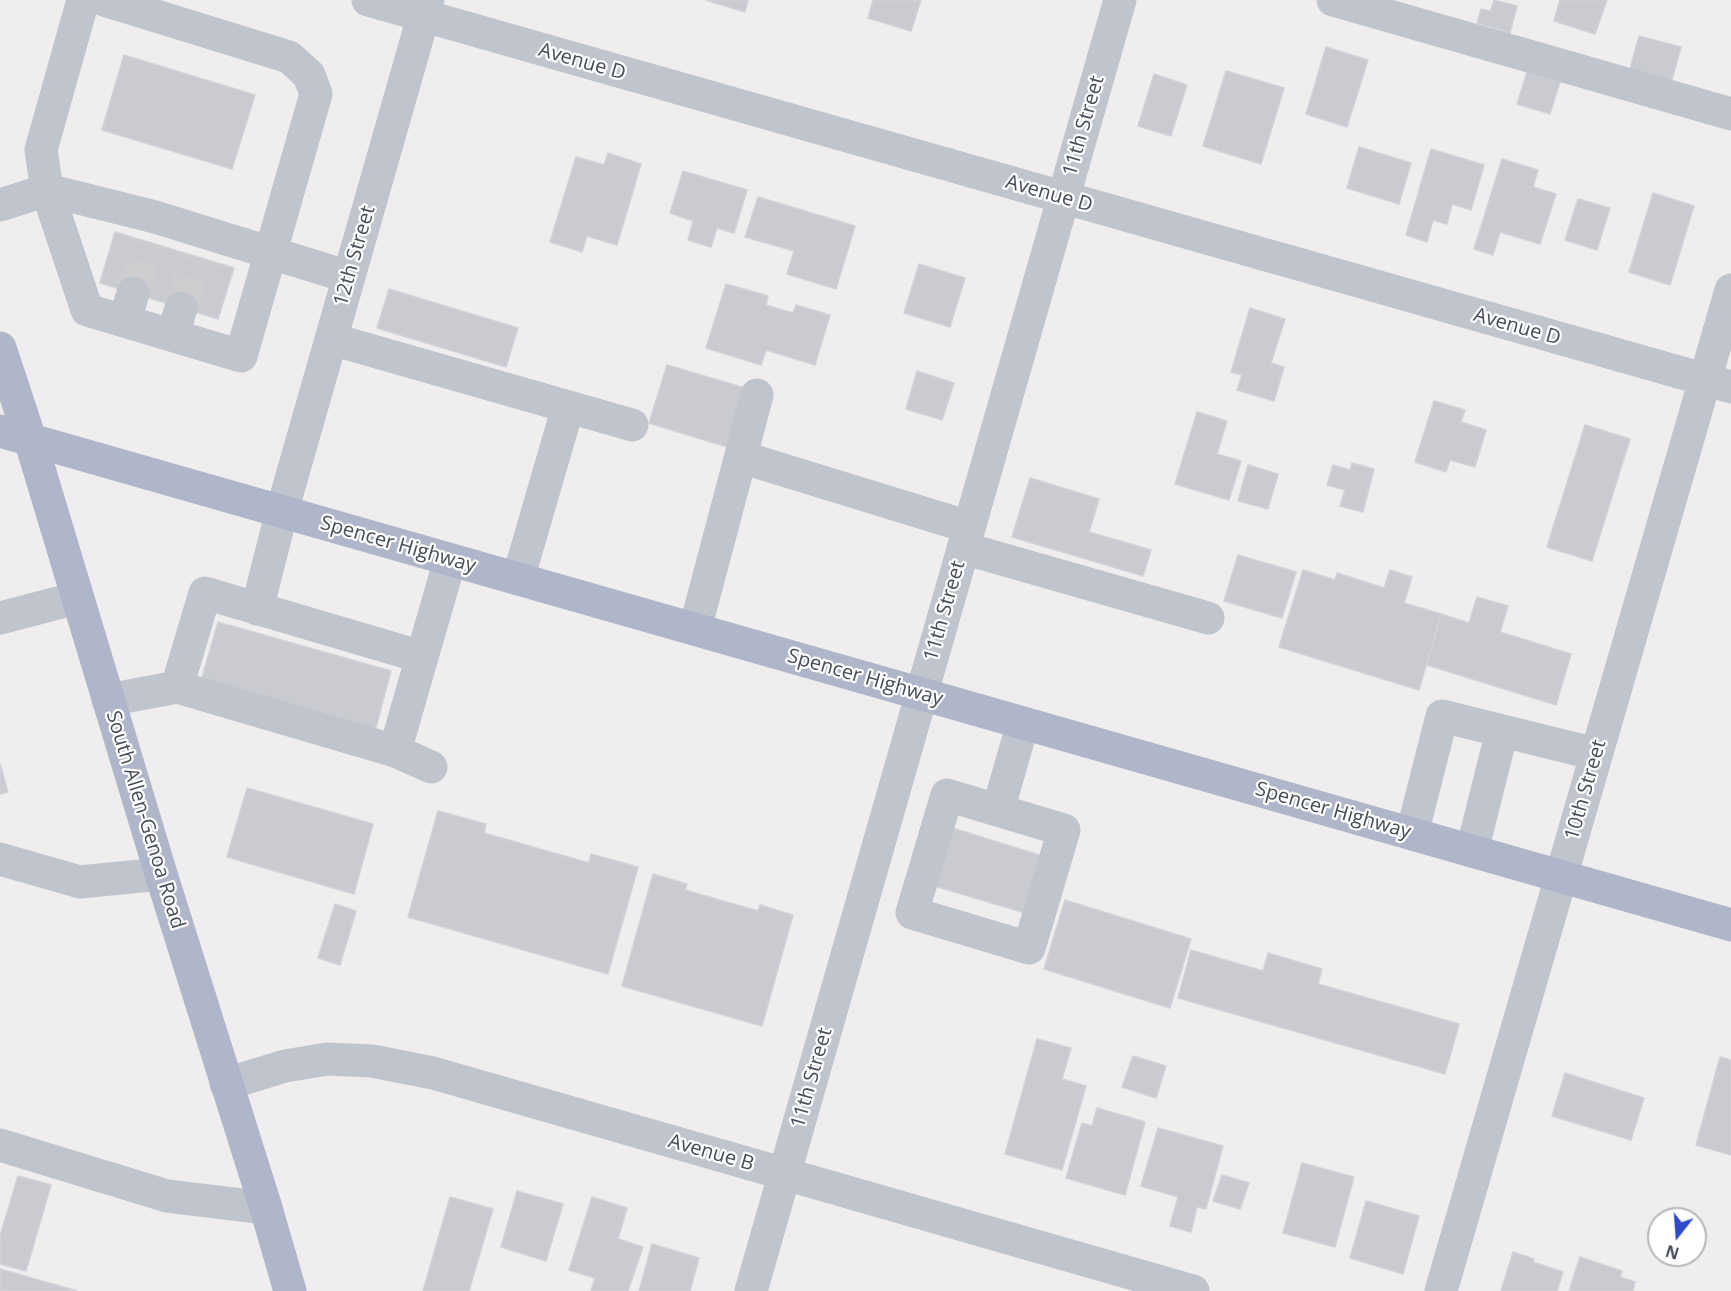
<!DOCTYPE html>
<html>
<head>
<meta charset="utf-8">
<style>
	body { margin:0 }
	#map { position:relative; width:1731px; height:1291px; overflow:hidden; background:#efeded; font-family:"Open Sans",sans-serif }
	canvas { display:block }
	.north { position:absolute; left:1647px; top:1207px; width:60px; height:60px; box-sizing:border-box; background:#fff; border:2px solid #b5b7bc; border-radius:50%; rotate:197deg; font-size:16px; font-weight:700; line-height:24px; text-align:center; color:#474c58 }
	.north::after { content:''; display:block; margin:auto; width:21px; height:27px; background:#2e4ac8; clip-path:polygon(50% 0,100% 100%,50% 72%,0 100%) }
</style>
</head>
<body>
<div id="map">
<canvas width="1731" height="1291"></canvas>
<div class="north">N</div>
</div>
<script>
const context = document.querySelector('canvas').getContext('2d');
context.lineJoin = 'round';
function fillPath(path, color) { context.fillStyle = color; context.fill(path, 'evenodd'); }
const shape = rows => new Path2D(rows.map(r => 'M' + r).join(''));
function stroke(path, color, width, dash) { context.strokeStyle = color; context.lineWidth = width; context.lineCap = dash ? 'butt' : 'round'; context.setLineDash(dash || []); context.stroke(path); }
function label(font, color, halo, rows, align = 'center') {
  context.font = font + ' "Open Sans",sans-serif'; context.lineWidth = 4.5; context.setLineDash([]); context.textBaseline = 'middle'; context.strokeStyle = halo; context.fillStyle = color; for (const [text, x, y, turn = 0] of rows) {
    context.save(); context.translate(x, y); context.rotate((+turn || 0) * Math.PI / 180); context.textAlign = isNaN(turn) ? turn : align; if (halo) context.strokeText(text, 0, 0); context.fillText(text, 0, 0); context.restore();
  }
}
const building = shape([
	[706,0,748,0,745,12,706,0],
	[873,0,921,0,911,31,868,18,873,0],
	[1494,0,1517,6,1510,33,1477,23,1481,9,1491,11,1494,0],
	[1560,0,1607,0,1595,34,1554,21,1560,0],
	[1639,36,1681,47,1672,80,1630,69,1639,36],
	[1326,47,1368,60,1347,127,1306,114,1326,47],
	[124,55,255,95,232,169,102,130,124,55],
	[1226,71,1284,88,1261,164,1203,146,1226,71],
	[1527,72,1560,82,1550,114,1517,104,1527,72],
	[1154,74,1187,85,1171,136,1138,126,1154,74],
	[1359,147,1411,163,1399,204,1347,188,1359,147],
	[1431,149,1484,165,1471,210,1452,204,1447,224,1433,220,1427,242,1406,235,1431,149],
	[608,153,641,164,617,245,587,236,582,252,550,242,576,157,604,165,608,153],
	[1502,159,1538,170,1533,187,1556,194,1540,244,1500,232,1493,255,1474,249,1502,159],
	[683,171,747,190,734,233,717,228,711,247,688,240,693,221,670,213,683,171],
	[1653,193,1694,206,1670,285,1629,272,1653,193],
	[758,197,855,226,836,289,787,274,794,251,745,237,758,197],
	[1578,199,1610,208,1597,250,1565,240,1578,199],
	[115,232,234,268,218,319,100,283,115,232],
	[919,264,965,278,950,327,904,313,919,264],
	[726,284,768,296,766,305,793,313,796,305,830,315,815,365,766,350,761,365,706,348,726,284],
	[389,289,518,328,506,367,377,328,389,289],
	[1250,308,1285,319,1271,363,1284,367,1274,401,1237,390,1242,375,1231,372,1250,308],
	[667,365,745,388,727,447,649,423,667,365],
	[917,371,954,383,942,420,906,409,917,371],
	[1434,401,1465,410,1461,422,1486,430,1475,467,1450,460,1446,472,1415,462,1434,401],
	[1197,412,1227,421,1217,454,1241,461,1229,500,1175,484,1197,412],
	[1585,425,1630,439,1592,561,1547,547,1585,425],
	[1352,463,1374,469,1363,512,1340,506,1345,490,1327,485,1333,465,1350,470,1352,463],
	[1248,465,1278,474,1268,509,1238,501,1248,465],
	[1030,478,1099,499,1089,532,1151,550,1143,576,1012,537,1030,478],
	[1238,555,1296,572,1282,618,1224,601,1238,555],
	[1303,570,1335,580,1337,573,1384,588,1390,570,1412,577,1404,603,1441,614,1419,690,1279,647,1303,570],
	[1477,597,1508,606,1500,632,1571,654,1556,705,1427,665,1441,614,1469,623,1477,597],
	[218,622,391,671,375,731,201,681,218,622],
	[0,764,8,792,0,794,0,764],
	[247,788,373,824,354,894,227,857,247,788],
	[438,811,486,824,484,833,589,863,591,854,638,867,608,974,408,917,438,811],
	[946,826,1052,859,1035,916,928,884,946,826],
	[653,874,687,884,685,890,758,911,760,905,793,915,762,1026,622,986,653,874],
	[1065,900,1191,939,1170,1008,1044,969,1065,900],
	[335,904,356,911,340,965,318,958,335,904],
	[1191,950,1263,971,1268,953,1322,969,1318,984,1459,1024,1445,1074,1178,998,1191,950],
	[1037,1039,1071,1048,1062,1079,1086,1086,1062,1170,1005,1154,1037,1039],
	[1133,1056,1166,1066,1156,1098,1122,1087,1133,1056],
	[1720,1057,1731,1060,1731,1155,1696,1145,1720,1057],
	[1565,1073,1644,1098,1631,1140,1552,1116,1565,1073],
	[1097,1108,1145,1122,1125,1195,1066,1178,1082,1123,1092,1126,1097,1108],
	[1158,1128,1223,1146,1206,1209,1197,1207,1191,1232,1170,1226,1178,1197,1141,1186,1158,1128],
	[1302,1163,1354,1177,1335,1247,1283,1233,1302,1163],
	[1222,1175,1249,1183,1240,1209,1213,1201,1222,1175],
	[18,1176,51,1185,26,1271,0,1264,0,1236,18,1176],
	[517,1191,563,1204,546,1261,501,1247,517,1191],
	[450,1197,493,1209,469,1291,423,1291,450,1197],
	[592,1197,627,1208,618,1239,643,1247,628,1291,591,1291,595,1278,569,1270,592,1197],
	[1366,1201,1419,1216,1403,1274,1350,1258,1366,1201],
	[652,1244,699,1258,690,1291,639,1291,652,1244],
	[1513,1252,1534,1259,1533,1262,1563,1272,1557,1291,1501,1291,1513,1252],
	[1580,1257,1622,1271,1620,1277,1635,1282,1633,1291,1569,1291,1580,1257],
	[0,1269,77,1291,0,1291,0,1269]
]);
const minorTunnel = shape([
	[133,293,148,242],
	[181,308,196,257]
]);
const minor = shape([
	[83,0,41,150,47,190,87,310,241,356,316,94,309,75,289,57,104,0],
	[368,0,1731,387],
	[1333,0,1731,114],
	[0,205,47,190,155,217,349,277],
	[125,321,133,293],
	[173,335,181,308],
	[331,339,632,425],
	[741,457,969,527],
	[963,548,1208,618],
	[518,579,568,407],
	[257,609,282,511,428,0],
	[0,618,77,598],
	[695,629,757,395],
	[422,657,205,593,177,687,395,751,422,657,450,560],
	[108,700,177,687],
	[395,751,431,767],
	[947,795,1064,830,1029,948,912,913,947,795],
	[998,810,1023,723],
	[1412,834,1442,716,1596,754],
	[1472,851,1502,731],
	[0,859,80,882,161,874],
	[226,1084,285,1066,327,1059,372,1061,433,1073,1193,1291],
	[0,1145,167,1196,266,1208],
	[751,1291,1120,0],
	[1441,1291,1731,290]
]);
const major = shape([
	[0,348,30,439,161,874,266,1208,290,1291],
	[0,431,1731,925]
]);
const streetNames = [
	["Avenue D",582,62,16],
	["11th Street",1084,126,-74],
	["Avenue D",1049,194,16],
	["12th Street",355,256,-74],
	["Avenue D",1517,327,16],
	["Spencer Highway",398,545,16],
	["11th Street",945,611,-74],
	["Spencer Highway",865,678,16],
	["10th Street",1586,790,-74],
	["Spencer Highway",1333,811,16],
	["South Allen-Genoa Road",145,820,73],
	["11th Street",812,1078,-74],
	["Avenue B",711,1153,16]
];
fillPath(building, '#cacbd1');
stroke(building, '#d1d2d8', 1.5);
stroke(minorTunnel, '#cdcdcf', 33, [33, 16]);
stroke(minor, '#bfc4cd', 33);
stroke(major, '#afb6c9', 33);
label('20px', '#474c58', '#fff', streetNames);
</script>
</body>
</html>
